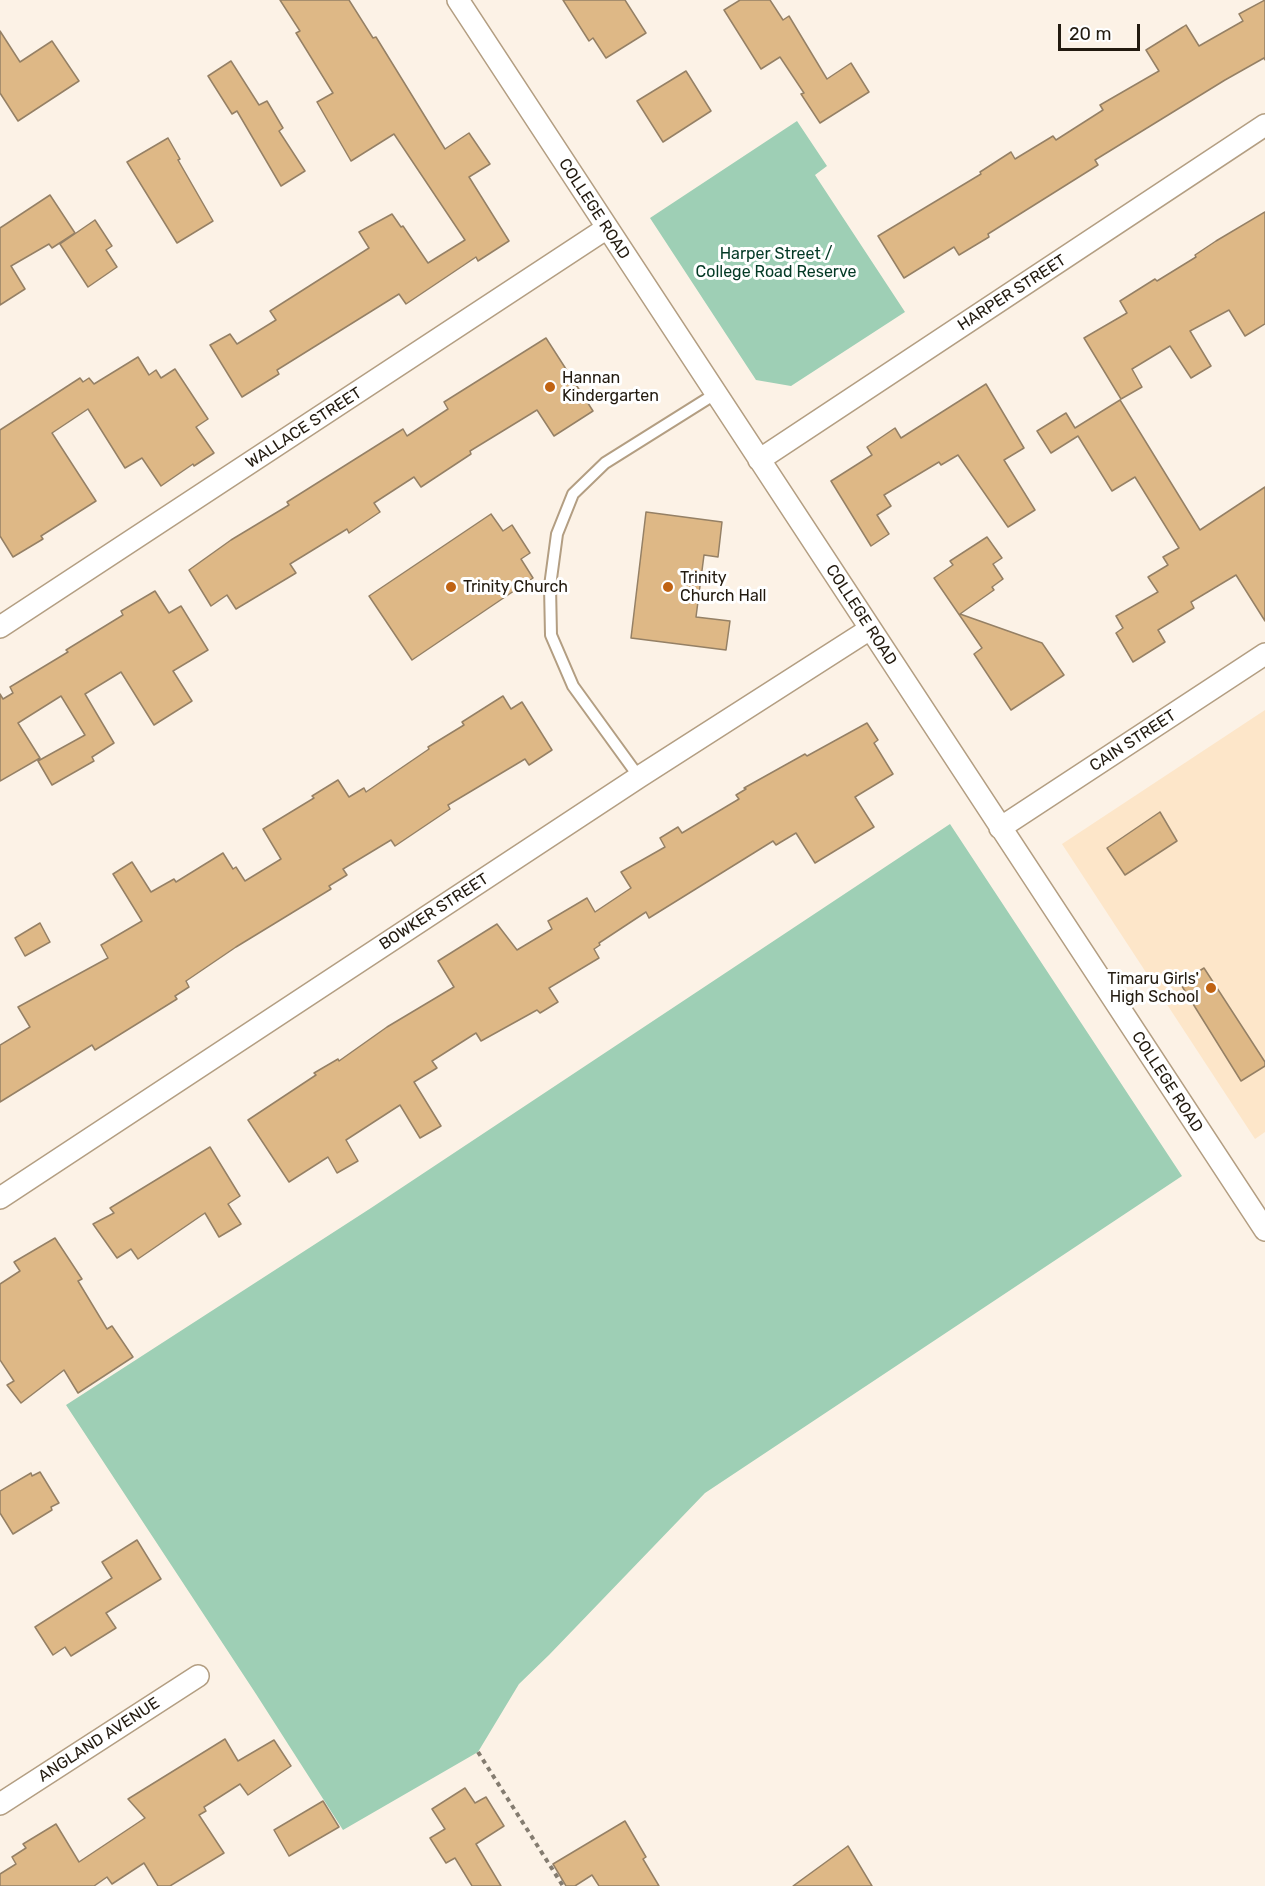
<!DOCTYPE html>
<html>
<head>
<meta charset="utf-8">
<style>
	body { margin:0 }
	#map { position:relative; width:1265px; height:1886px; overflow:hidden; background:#fcf2e6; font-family:Rubik,sans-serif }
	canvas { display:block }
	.scale { position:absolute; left:1058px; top:24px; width:82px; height:27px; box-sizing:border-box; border:3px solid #221a0f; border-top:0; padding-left:8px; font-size:18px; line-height:21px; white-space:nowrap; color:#221a0f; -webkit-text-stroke:4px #fff; paint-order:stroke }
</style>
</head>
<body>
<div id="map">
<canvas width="1265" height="1886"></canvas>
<div class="scale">20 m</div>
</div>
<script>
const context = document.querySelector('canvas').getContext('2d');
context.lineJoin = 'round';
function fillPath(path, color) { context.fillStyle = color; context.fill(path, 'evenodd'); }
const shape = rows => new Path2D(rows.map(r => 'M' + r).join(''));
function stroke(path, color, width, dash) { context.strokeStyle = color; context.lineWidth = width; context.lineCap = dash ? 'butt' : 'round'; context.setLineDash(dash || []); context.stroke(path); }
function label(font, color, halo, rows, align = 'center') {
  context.font = font + ' Rubik,sans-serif'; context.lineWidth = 6; context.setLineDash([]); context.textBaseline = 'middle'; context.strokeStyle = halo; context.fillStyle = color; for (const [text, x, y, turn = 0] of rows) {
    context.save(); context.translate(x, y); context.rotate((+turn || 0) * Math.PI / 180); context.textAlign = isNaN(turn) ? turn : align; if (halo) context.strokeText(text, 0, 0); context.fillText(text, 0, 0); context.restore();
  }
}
const built = shape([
	[1265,710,1265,1132,1255,1139,1062,844]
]);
const green = shape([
	[797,121,827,166,815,175,905,312,791,386,756,380,650,218],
	[950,824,1182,1176,705,1493,549,1655,519,1684,478,1752,343,1830,256,1694,66,1405,371,1208]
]);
const building = shape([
	[280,0,349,0,373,38,376,37,445,149,469,133,490,164,469,177,509,241,478,261,476,257,406,304,399,294,277,370,279,374,242,397,210,345,230,334,237,344,276,320,270,311,369,248,359,232,392,214,401,227,403,226,428,263,465,240,394,134,351,161,317,102,333,93,296,33,300,31,280,0],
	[563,0,625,0,646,33,606,58,593,38,589,41,563,0],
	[740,0,770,0,783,20,789,16,827,79,851,63,869,92,820,123,801,94,804,93,780,57,761,69,724,10,740,0],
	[1265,0,1265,60,1264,58,1225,80,1095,160,1098,165,988,234,989,237,959,255,954,247,904,278,878,236,981,174,980,172,1011,152,1015,159,1053,136,1056,140,1103,110,1100,105,1159,71,1146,50,1183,27,1186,25,1199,46,1243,21,1239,14,1265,0],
	[0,31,20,62,52,41,79,81,18,121,0,93,0,31],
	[231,61,259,105,267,101,283,128,279,131,305,171,281,186,237,111,232,114,208,76,231,61],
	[686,71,711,111,663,142,637,101,686,71],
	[168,138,180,159,178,160,213,221,177,243,127,162,168,138],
	[50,195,75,233,52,248,49,244,11,266,25,289,0,305,0,228,50,195],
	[1265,212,1265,324,1245,336,1229,310,1190,331,1211,366,1191,378,1170,346,1132,369,1142,387,1121,399,1084,338,1127,313,1120,301,1155,279,1157,281,1196,257,1195,255,1216,241,1265,212],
	[95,220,112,246,106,250,117,267,88,287,60,244,95,220],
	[546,338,593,411,554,436,537,410,470,451,471,454,421,487,414,477,374,503,380,512,349,533,347,529,290,564,296,573,236,609,227,595,211,606,189,570,231,540,289,505,287,502,403,429,407,436,448,409,444,402,546,338],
	[138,357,149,375,156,370,161,378,175,369,208,419,196,427,214,453,194,466,193,464,161,486,142,458,125,468,88,409,52,433,96,501,41,536,43,539,13,557,0,536,0,430,80,378,83,382,89,378,94,384,138,357],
	[986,384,1024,448,1004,460,1035,510,1008,527,958,455,941,465,939,462,884,495,891,506,877,515,889,534,871,546,831,481,872,455,867,447,895,428,901,438,986,384],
	[1120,400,1200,530,1265,487,1265,621,1236,575,1191,602,1194,608,1158,630,1165,642,1133,662,1116,633,1123,628,1116,616,1158,592,1148,577,1168,565,1163,557,1179,548,1135,477,1112,491,1078,436,1051,453,1037,431,1066,413,1075,428,1120,400],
	[646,512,722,522,718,557,704,555,696,617,730,621,726,650,631,638,646,512],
	[491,514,503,531,512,525,530,553,521,559,533,578,412,660,369,596,491,514],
	[987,537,1002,558,993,564,1003,579,992,587,994,590,960,614,1042,643,1064,675,1011,710,974,654,982,648,934,578,953,565,950,561,987,537],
	[155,591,169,613,181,606,208,650,173,671,192,701,154,725,121,672,85,694,114,743,92,757,94,761,52,785,38,761,85,735,61,696,18,723,40,758,0,781,0,694,3,699,13,693,10,687,68,652,66,650,123,615,121,611,155,591],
	[503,696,511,709,522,702,552,750,529,765,525,759,448,805,450,809,395,846,391,840,343,869,347,875,329,886,331,889,236,947,186,981,189,987,175,996,177,999,95,1050,92,1045,0,1102,0,1045,30,1027,18,1007,108,958,101,945,142,921,113,874,132,862,151,892,174,879,176,882,223,853,233,869,236,867,245,881,281,859,263,829,314,798,312,796,338,780,349,797,364,788,366,792,429,749,428,747,464,725,462,722,503,696],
	[867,723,878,740,874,743,893,774,855,797,874,827,815,863,796,833,776,845,773,841,649,918,646,912,599,943,600,945,594,949,599,958,549,988,558,1002,540,1013,537,1010,481,1041,476,1033,432,1061,437,1068,414,1082,441,1126,420,1138,400,1105,346,1140,358,1161,337,1173,328,1157,289,1182,248,1120,316,1075,314,1073,338,1059,339,1061,387,1027,454,987,438,961,497,924,517,950,552,929,548,921,587,898,595,912,631,888,621,872,665,847,660,838,678,827,682,833,739,799,736,795,746,789,744,788,805,754,807,756,867,723],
	[1160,812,1177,841,1125,875,1107,848,1160,812],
	[40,923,50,942,25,956,15,938,40,923],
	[1204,968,1265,1062,1265,1066,1241,1081,1180,983,1204,968],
	[210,1147,240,1196,228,1204,241,1224,219,1237,205,1213,138,1259,131,1249,117,1258,93,1224,114,1213,110,1208,210,1147],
	[55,1238,82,1279,78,1281,107,1329,112,1326,133,1357,78,1393,64,1370,21,1403,7,1385,14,1381,0,1360,0,1284,20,1271,14,1262,55,1238],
	[40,1472,59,1503,51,1507,52,1510,13,1534,0,1513,0,1491,31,1473,32,1476,40,1472],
	[137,1540,161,1579,106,1613,116,1628,71,1656,65,1647,53,1655,35,1627,112,1578,102,1562,137,1540],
	[225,1739,238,1761,274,1740,291,1766,248,1795,240,1784,204,1807,206,1811,199,1815,224,1853,170,1886,158,1886,144,1863,112,1884,107,1877,94,1886,0,1886,0,1874,16,1864,12,1857,26,1848,23,1844,56,1824,79,1862,145,1818,128,1799,225,1739],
	[465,1788,475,1803,486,1797,504,1826,476,1844,501,1886,472,1886,455,1858,446,1863,430,1838,445,1829,432,1809,465,1788],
	[323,1801,339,1827,289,1856,274,1830,323,1801],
	[625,1821,646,1857,643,1859,659,1886,599,1886,592,1875,575,1886,566,1886,553,1864,625,1821],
	[848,1846,872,1886,793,1886,848,1846]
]);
const path = shape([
	[478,1752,563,1886]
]);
const service = shape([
	[639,777,573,686,551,635,550,586,557,534,573,494,605,463,715,394]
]);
const minor = shape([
	[458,0,1265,1230],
	[759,460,1265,125],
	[0,627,607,228],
	[1000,828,1265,654],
	[0,1198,639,777,870,629],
	[0,1804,198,1676]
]);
const markers = [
	[550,387,6,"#c06313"],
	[451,587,6,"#c06313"],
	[668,587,6,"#c06313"],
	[1211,988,6,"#c06313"]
];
const streetNames = [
	["COLLEGE ROAD",594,209,57],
	["HARPER STREET",1012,293,-33],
	["WALLACE STREET",304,428,-33],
	["COLLEGE ROAD",861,615,57],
	["CAIN STREET",1133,741,-33],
	["BOWKER STREET",434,912,-33],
	["COLLEGE ROAD",1167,1082,57],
	["ANGLAND AVENUE",99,1740,-33]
];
const parkNames = [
	["Harper Street /",776,254],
	["College Road Reserve",776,272]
];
const poiNames = [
	["Hannan",562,378],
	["Kindergarten",562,396],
	["Trinity",680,578],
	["Church Hall",680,596],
	["Trinity Church",463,587],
	["Timaru Girls'",1199,979,"right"],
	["High School",1199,997,"right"]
];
fillPath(built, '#fde6c9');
fillPath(green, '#9ecfb5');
fillPath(building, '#deb886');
stroke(building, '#958065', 1.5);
stroke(service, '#b39e82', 14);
stroke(minor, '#b39e82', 24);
stroke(path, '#847c70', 4, [4.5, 4.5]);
stroke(service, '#fff', 10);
stroke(minor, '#fff', 21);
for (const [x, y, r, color] of markers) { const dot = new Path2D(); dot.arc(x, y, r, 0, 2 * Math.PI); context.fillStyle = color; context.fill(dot); stroke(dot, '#fff', 2); }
label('16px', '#221a0f', '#fff', streetNames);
label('16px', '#033925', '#fff', parkNames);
label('16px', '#221a0f', '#fff', poiNames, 'left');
</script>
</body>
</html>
